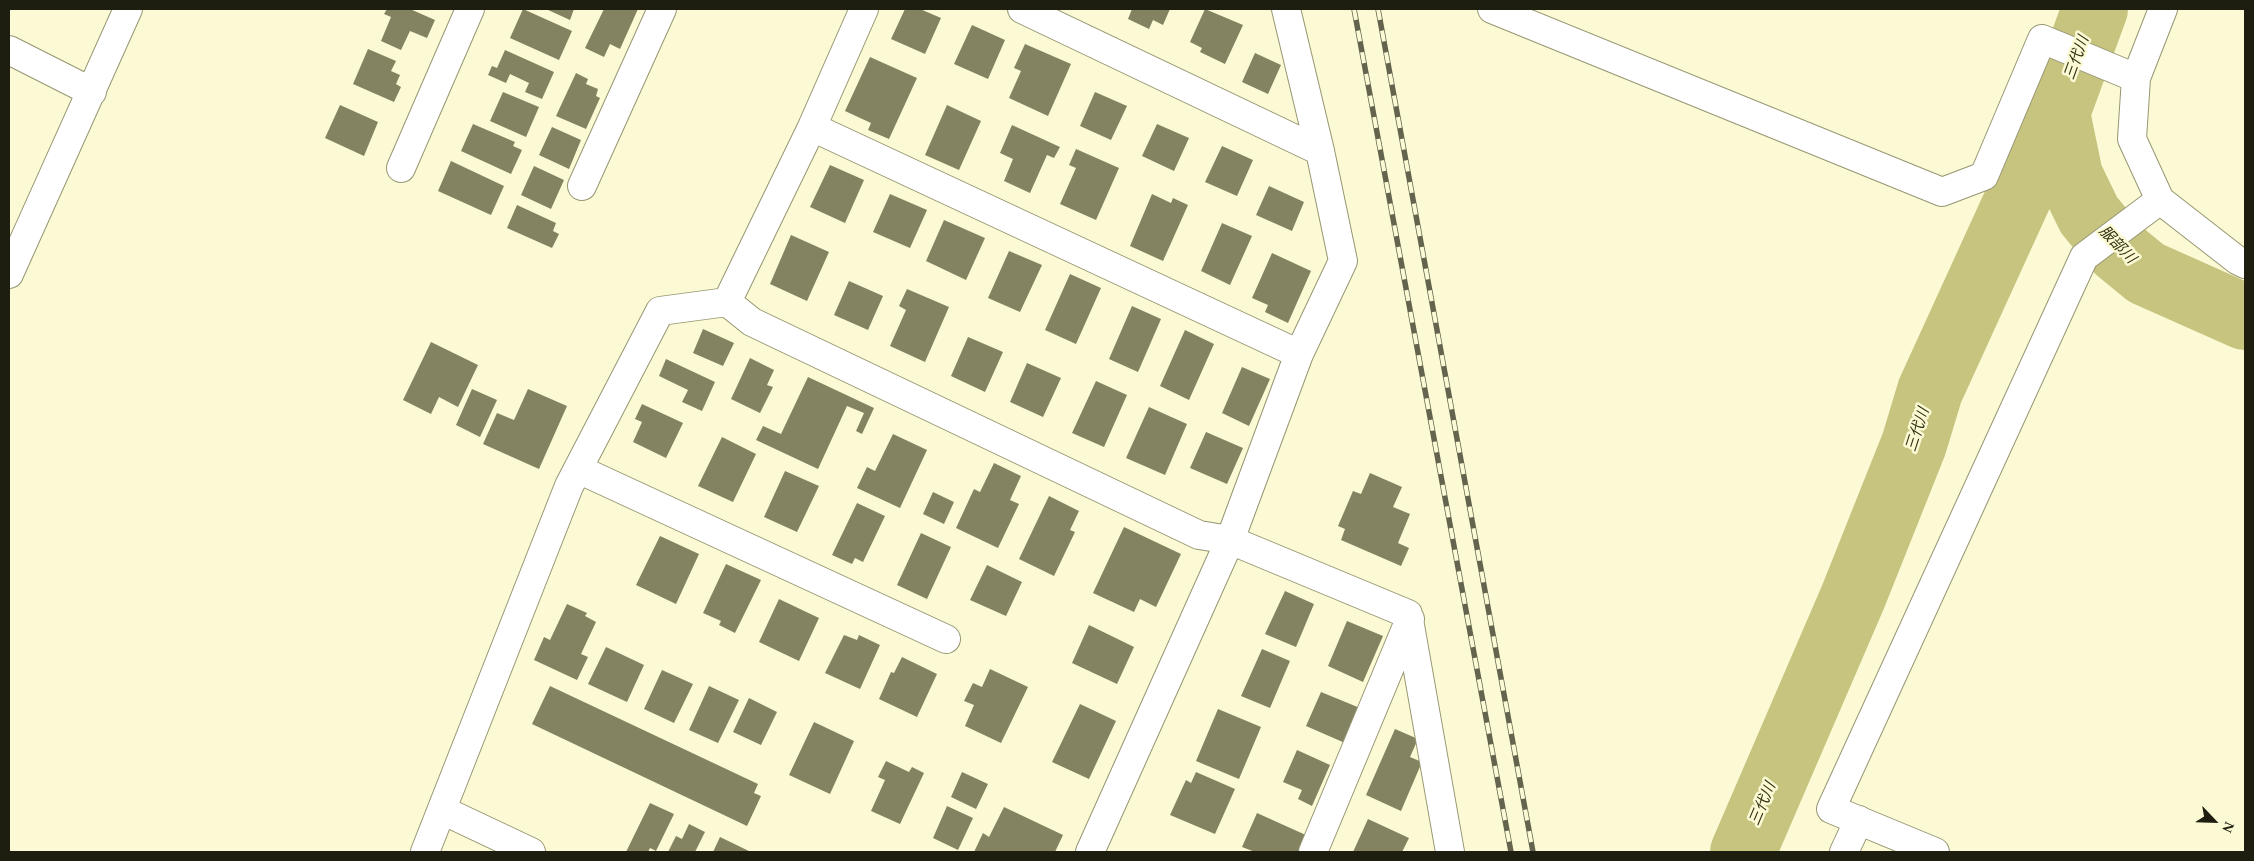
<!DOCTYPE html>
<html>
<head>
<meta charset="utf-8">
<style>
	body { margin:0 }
	#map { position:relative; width:2254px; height:861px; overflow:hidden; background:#fbfad4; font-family:"Times New Roman",serif }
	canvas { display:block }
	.frame { position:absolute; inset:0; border:10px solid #1e1e10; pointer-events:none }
	.north { position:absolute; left:2189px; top:796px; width:50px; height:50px; -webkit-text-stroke:4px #fbfad4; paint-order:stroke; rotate:114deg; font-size:14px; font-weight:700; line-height:20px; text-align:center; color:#1e1e10 }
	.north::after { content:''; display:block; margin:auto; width:18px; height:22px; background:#1e1e10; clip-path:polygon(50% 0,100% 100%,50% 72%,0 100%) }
</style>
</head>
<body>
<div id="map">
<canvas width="2254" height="861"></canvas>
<div class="frame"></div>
<div class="north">N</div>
</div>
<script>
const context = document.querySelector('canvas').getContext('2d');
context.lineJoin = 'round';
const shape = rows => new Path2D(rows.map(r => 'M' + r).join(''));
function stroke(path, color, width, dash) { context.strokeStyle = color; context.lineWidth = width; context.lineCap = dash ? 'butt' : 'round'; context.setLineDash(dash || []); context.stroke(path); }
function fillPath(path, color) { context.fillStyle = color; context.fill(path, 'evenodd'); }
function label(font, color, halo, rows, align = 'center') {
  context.font = font + ' "Times New Roman","Noto Sans JP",serif'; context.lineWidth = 5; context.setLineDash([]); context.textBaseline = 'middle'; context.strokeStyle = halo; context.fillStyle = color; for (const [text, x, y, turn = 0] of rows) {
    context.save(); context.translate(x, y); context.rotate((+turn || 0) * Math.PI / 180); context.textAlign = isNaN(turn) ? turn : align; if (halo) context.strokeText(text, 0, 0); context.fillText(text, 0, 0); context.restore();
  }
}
const river = shape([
	[2057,113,2070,176,2089,215,2118,250,2146,273,2245,317],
	[1743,852,1853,597,1914,444,1930,391,2057,113,2095,9]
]);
const building = shape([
	[387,9,410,9,435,20,427,38,410,31,401,50,381,41,391,17,384,14],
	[523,9,572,31,559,60,510,38],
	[546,9,574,9,570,20],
	[604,9,638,9,620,49,610,44,604,57,585,48],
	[905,9,920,9,941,18,925,54,891,39],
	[1132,9,1170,9,1163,25,1153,20,1149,29,1128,19],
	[1205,9,1243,25,1225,64,1200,52,1202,48,1190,42],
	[972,25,1005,40,988,79,954,64],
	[1025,44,1071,64,1048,116,1009,98,1021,71,1014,68],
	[368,49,396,61,391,71,400,75,396,84,401,87,394,102,353,84],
	[505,50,554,72,542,99,525,92,529,83,510,74,506,83,488,75,492,66,497,68],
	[1255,53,1281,65,1268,94,1242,82],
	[870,57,917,78,889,139,868,130,871,123,845,111],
	[576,73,588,79,586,84,598,89,596,96,600,98,586,129,556,116],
	[503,92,539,107,526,137,490,121],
	[1095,92,1127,106,1111,140,1080,126],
	[340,105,378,122,364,156,325,138],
	[947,105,981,121,959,170,925,155],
	[473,124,515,142,513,146,522,150,511,174,461,151],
	[1157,124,1189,138,1174,171,1142,156],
	[1012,125,1060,147,1054,158,1047,155,1030,193,1004,181,1013,159,1000,153],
	[552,127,581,140,569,169,539,155],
	[1222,146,1253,160,1237,196,1205,182],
	[1076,149,1119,168,1096,220,1060,204,1076,168,1069,165],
	[451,161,504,186,491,215,438,191],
	[830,165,864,180,845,223,810,207],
	[534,166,564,180,551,209,521,195],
	[1269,186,1304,202,1292,231,1256,215],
	[890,194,927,210,910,248,873,232],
	[1152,194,1171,203,1173,198,1188,205,1163,261,1130,246],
	[517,205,556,223,553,231,559,234,552,248,507,228],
	[944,220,985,238,966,280,926,261],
	[1222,223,1252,236,1230,285,1201,271],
	[791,235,829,252,807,301,770,284],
	[1009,251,1042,265,1020,312,988,298],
	[1272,253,1311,271,1288,323,1265,312,1268,305,1252,298],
	[1070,274,1101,288,1076,344,1045,330],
	[849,281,883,296,868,330,834,315],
	[907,289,949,307,925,362,890,346,906,310,899,306],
	[1132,306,1161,319,1138,372,1109,359],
	[703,329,734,343,723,366,693,353],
	[1185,330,1214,344,1189,400,1160,386],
	[968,337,1003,352,985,392,951,376],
	[431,342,478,365,458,407,439,397,431,414,403,400],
	[750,358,774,370,767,385,773,387,760,413,731,399],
	[666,359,715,382,702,411,682,402,688,390,659,376],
	[1027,363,1061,378,1043,417,1010,402],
	[1242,367,1270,379,1249,426,1222,413],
	[808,377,874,408,862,434,856,431,864,413,847,406,818,469,756,440,763,426,781,434],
	[1096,381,1127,395,1104,447,1072,433],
	[472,389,497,400,480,437,456,425],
	[528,389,567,406,539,469,483,444,497,413,514,420],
	[642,404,683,423,666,458,633,442,642,422,635,419],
	[1149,407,1187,424,1165,475,1126,458],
	[1206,432,1243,448,1227,484,1190,468],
	[893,434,927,450,900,508,857,488,867,467,875,471],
	[722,437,756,454,733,502,698,486],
	[994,463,1021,476,1010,500,1019,504,998,548,956,528,974,489,980,492],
	[785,471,819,486,797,532,764,517],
	[1370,473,1402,487,1393,507,1410,514,1398,543,1409,548,1401,566,1341,540,1345,529,1338,526,1353,491,1361,494],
	[933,492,954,502,944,524,923,514],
	[1049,496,1079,511,1070,530,1075,532,1054,576,1019,559],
	[857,503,885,516,863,562,855,558,852,564,832,555],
	[1124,527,1181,554,1156,607,1140,599,1134,612,1093,593],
	[921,533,951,547,927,599,897,585],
	[660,536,699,554,676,604,636,585],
	[726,564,761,580,735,633,719,625,721,621,703,613],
	[987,565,1022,582,1006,616,970,600],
	[1285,591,1314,604,1296,647,1265,634],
	[779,599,819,618,799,661,759,642],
	[567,604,587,613,585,616,596,622,581,654,588,657,577,680,534,660,544,637,550,640],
	[1347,621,1383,636,1363,682,1328,666],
	[1089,625,1134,647,1117,684,1072,663],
	[844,635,857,640,859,635,880,645,860,689,825,673],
	[606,647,644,665,627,702,588,684],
	[1262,649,1290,661,1270,708,1241,696],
	[902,657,937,674,917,717,879,699,891,672,894,673],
	[990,669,1028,687,1001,743,965,726,974,705,964,701,973,683,982,687],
	[662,670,693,684,674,723,644,709],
	[550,686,758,784,754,793,761,796,747,826,532,724],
	[709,686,739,700,718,743,689,730],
	[1321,692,1360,708,1345,743,1306,726],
	[749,698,777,712,761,745,733,732],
	[1080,704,1116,721,1089,779,1052,762],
	[1218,709,1261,727,1239,779,1196,761],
	[814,722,854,741,830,794,789,775],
	[1395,729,1418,739,1410,757,1422,762,1401,811,1366,795],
	[1297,750,1330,765,1312,806,1298,799,1302,790,1283,782],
	[886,761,909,772,912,767,924,773,900,824,871,811,885,780,878,777],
	[962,772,988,784,976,809,951,797],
	[1196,772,1235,789,1215,834,1170,815,1186,780,1191,783],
	[650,803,674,814,656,851,650,848,648,852,626,852],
	[947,806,973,818,958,850,933,838],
	[1004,807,1063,835,1055,852,974,852,983,833,989,837],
	[1257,813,1308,836,1301,852,1255,852,1242,847],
	[1368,819,1409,838,1402,852,1353,852],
	[689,824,705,832,695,852,668,852,676,836,682,839],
	[720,837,751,852,713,852]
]);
const minor = shape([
	[1022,9,1320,151],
	[1492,9,1942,192,1984,176,2042,39,2136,78],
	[2163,9,2136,78,2132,139,2160,200,2237,260,2245,264],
	[9,50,92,92],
	[812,127,1299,354],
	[401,168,470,9],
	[582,186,662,9],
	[9,274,128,9],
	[727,302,812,127,864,9],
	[578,469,946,639],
	[442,810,531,852],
	[425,852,569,486,660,311,727,302,752,322,1199,535,1230,540,1408,614,1450,852],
	[1090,852,1230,540,1299,354,1343,261,1320,151,1286,9],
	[1313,852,1410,619],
	[1844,852,1859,820],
	[1935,852,1831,809,2084,257,2160,200]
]);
const rail = shape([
	[1354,9,1511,852],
	[1378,9,1533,852]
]);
const waterNames = [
	["三代川",2077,58,-70],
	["服部川",2117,245,46],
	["三代川",1918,430,-72],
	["三代川",1763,804,-67]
];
stroke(river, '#c7c480', 66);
fillPath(building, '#848361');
stroke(minor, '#979673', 30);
stroke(minor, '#fff', 28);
stroke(rail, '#64644e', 5.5);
stroke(rail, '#fbfad4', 4, [11]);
label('italic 15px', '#343213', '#fbfad4', waterNames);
</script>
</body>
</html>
